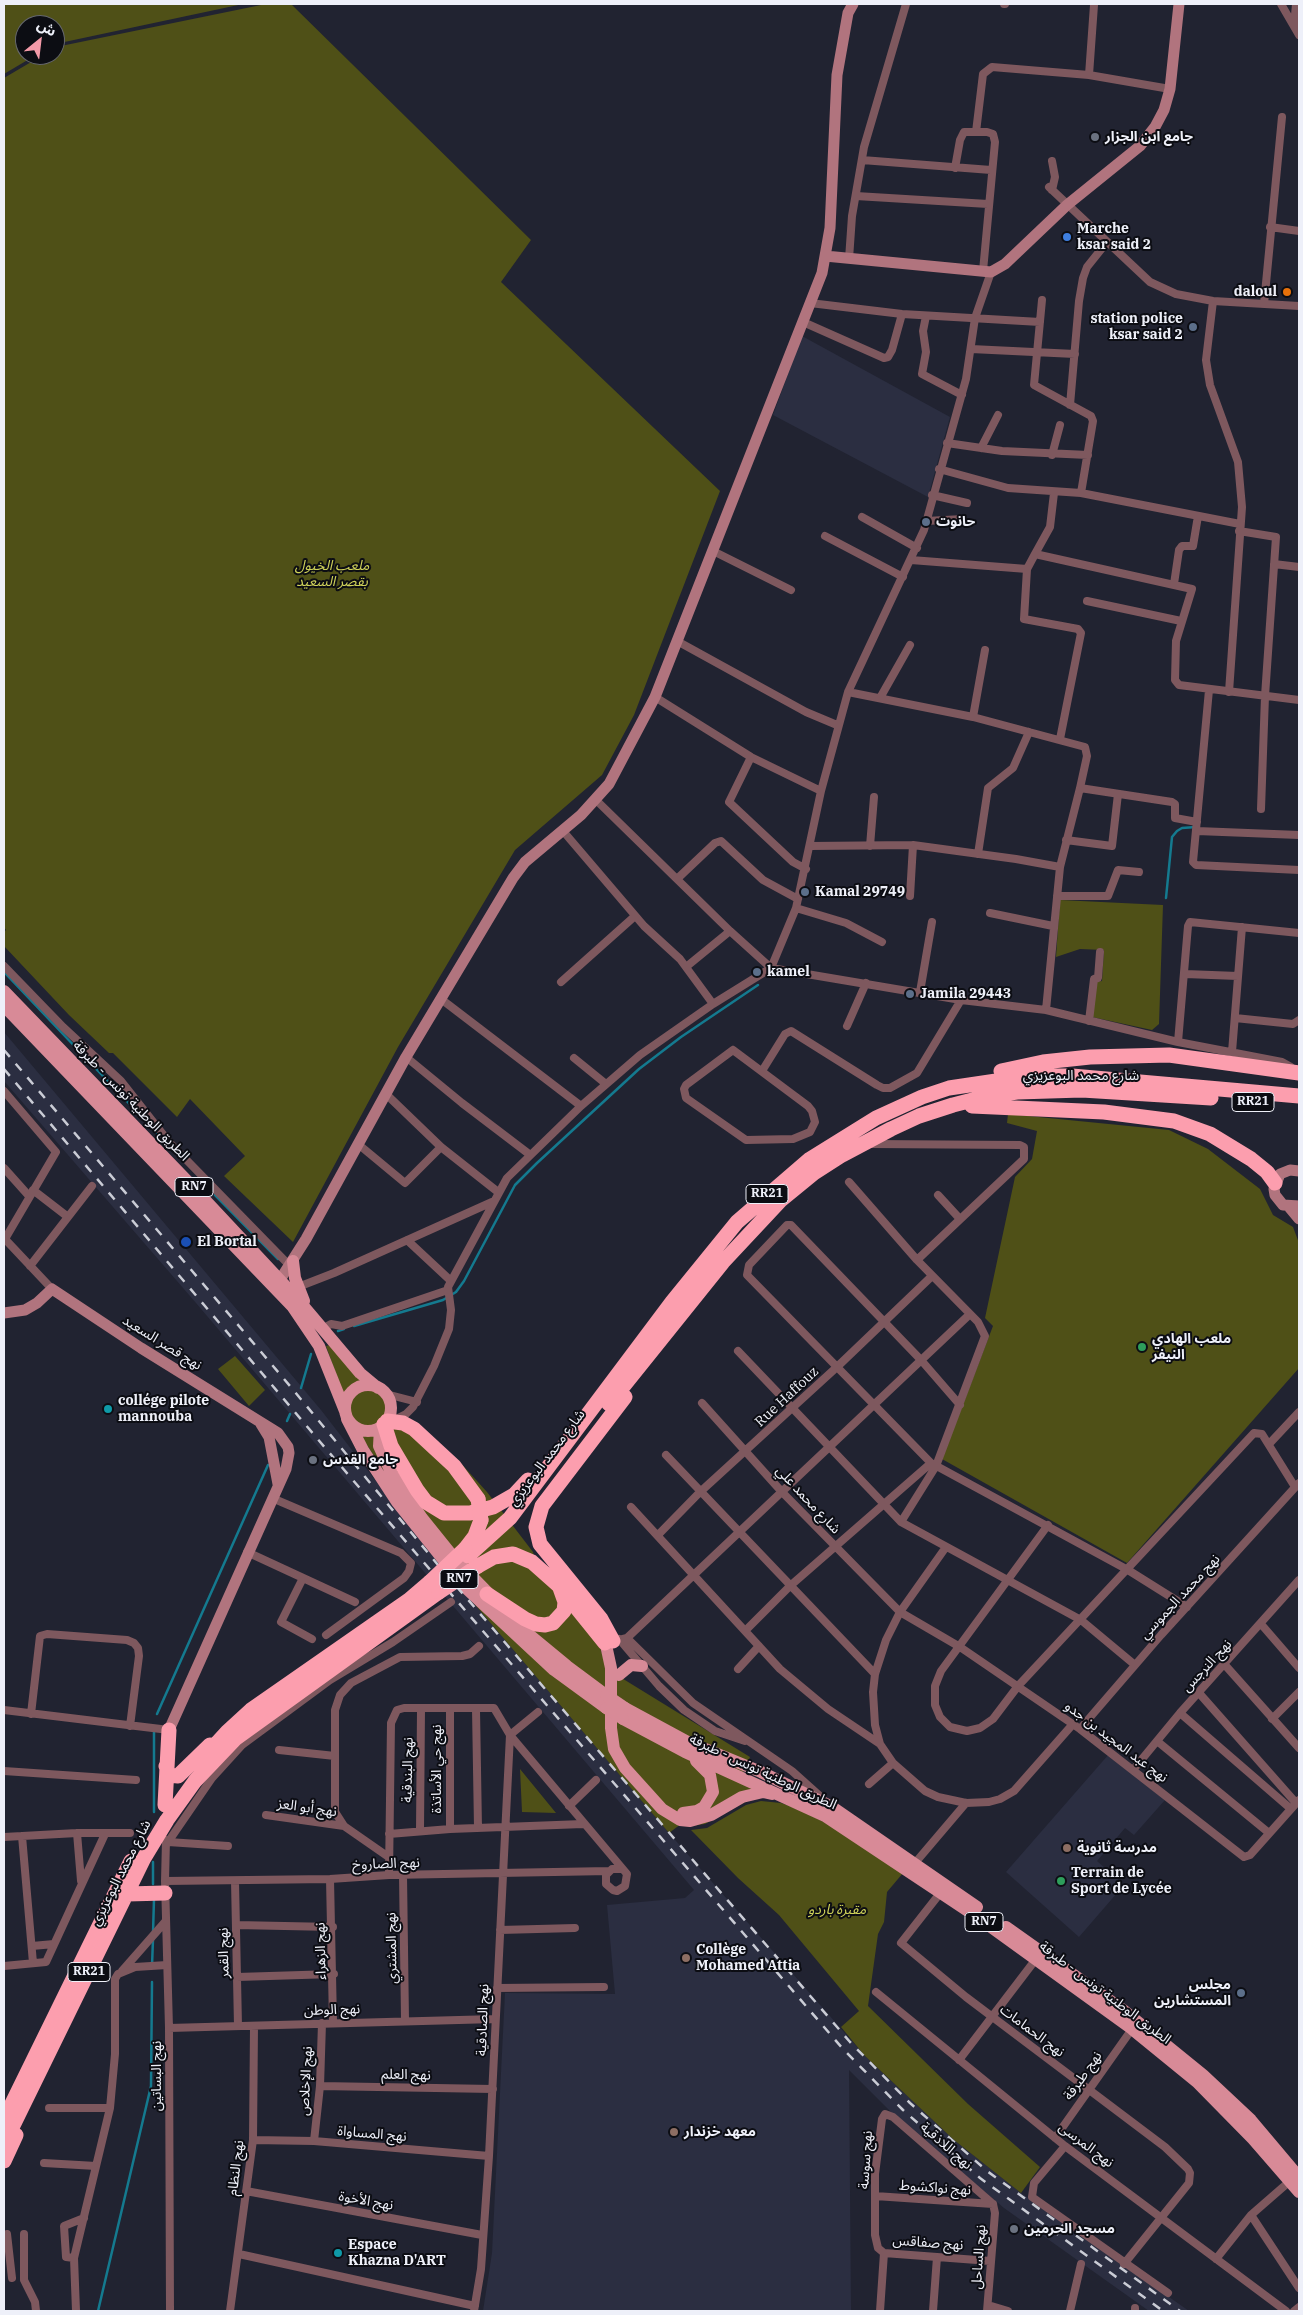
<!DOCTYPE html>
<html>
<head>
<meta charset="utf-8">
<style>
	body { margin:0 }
	#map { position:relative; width:1303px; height:2315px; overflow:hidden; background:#212331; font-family:"IBM Plex Serif","Noto Sans Arabic",serif }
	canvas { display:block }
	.frame { position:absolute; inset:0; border:5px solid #eef0f9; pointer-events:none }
	.north { position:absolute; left:15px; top:15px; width:50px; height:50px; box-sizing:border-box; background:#0c0d13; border:1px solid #66686f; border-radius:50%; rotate:29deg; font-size:14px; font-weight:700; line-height:20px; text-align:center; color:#eef0f9 }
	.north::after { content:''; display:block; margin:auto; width:18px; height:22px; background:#f39aa8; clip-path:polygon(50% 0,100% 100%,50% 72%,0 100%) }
</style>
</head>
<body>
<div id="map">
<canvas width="1303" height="2315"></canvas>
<div class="frame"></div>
<div class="north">ش</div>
</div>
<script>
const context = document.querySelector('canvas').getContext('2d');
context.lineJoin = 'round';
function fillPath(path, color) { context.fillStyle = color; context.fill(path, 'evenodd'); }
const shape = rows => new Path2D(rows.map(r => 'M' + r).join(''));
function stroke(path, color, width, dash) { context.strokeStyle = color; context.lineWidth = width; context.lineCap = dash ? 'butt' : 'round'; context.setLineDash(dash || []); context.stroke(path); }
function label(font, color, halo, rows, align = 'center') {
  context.font = font + ' "IBM Plex Serif","Noto Sans Arabic",serif'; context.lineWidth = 4; context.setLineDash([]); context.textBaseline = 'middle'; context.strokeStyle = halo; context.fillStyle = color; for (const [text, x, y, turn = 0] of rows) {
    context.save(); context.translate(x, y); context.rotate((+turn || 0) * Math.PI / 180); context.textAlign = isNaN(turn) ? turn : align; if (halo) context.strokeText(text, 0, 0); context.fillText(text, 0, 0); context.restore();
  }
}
const built = shape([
	[802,336,950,417,928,497,773,415],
	[4,1032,321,1410,437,1560,669,1833,865,2056,954,2140,1021,2193,1189,2311,1149,2311,1004,2208,896,2117,849,2070,851,2311,483,2311,492,2253,505,1993,615,1994,607,1905,685,1898,694,1890,196,1303,4,1081],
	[1109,1754,1165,1800,1134,1835,1125,1828,1097,1861,1124,1885,1079,1937,1006,1872]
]);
const green = shape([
	[4,4,243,4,55,44,55,25,25,25,25,55,36,55,4,74],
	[266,4,291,4,531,240,501,282,720,491,634,715,602,775,515,850,398,1047,293,1242,224,1176,245,1156,190,1099,177,1117,113,1053,109,1053,69,1015,4,946,4,932,6,930,4,927,4,78,43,55,55,55,56,47],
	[1060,900,1163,905,1159,1024,1152,1030,1092,1017,1096,982,1102,981,1104,950,1080,949,1056,957],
	[1008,1114,1169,1130,1208,1149,1260,1189,1273,1215,1293,1227,1299,1243,1299,1368,1127,1563,942,1459,993,1326,985,1318,1015,1177,1032,1159,1037,1131,1007,1123],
	[330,1345,380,1393,400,1420,457,1459,487,1492,533,1552,537,1567,597,1638,607,1669,750,1757,740,1779,764,1797,749,1800,705,1824,691,1826,681,1824,669,1833,437,1560,416,1520,363,1439,350,1413,326,1346],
	[235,1356,265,1390,249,1406,218,1369],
	[520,1769,556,1813,522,1812],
	[761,1801,781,1803,801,1810,835,1828,903,1873,887,1892,884,1922,878,1934,868,2006,968,2104,1040,2167,1021,2193,954,2140,865,2056,841,2027,859,2011,779,1915,738,1878,691,1830,707,1828,746,1805]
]);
const stream = shape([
	[1166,898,1172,837,1177,831,1182,828,1196,827],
	[4,972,159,1135],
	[215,1195,278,1259],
	[354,1326,443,1300,456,1292,464,1281,515,1185,537,1163,639,1069,681,1037,758,985],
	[338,1331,344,1329],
	[301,1388,311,1354],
	[287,1421,290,1414],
	[157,1714,268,1465],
	[154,1812,154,1731],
	[153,1862,153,1884],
	[153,1933,154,1899],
	[152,1966,153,1939],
	[98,2311,151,2086,152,1982]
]);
const street = shape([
	[1004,4,1005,4],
	[1281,4,1299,35],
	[1294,26,1296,4],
	[1089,75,1094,5],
	[976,132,983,74,992,67,1089,75,1170,89],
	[862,160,991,170],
	[955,168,960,140,964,132,987,132,993,134,995,142,983,271],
	[1049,187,1150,282,1176,294,1213,301,1299,306],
	[1052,190,1055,177,1052,161],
	[856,196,988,204],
	[1270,227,1299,231],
	[849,259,852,216,864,147,906,4],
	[1042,300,1034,385,1091,416,1093,421,1081,493],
	[1213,301,1206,360,1210,385,1238,462,1242,507,1229,692],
	[810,303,902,314,1040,322],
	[1264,304,1282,117],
	[926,316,923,331,926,352,922,374,962,395],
	[803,322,884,358,888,357,892,350,902,314],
	[971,349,1075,354],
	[1070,405,1079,301,1083,278,1087,267,1107,242],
	[947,443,1002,451,1088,455],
	[981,448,998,415],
	[1052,455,1060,425],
	[939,469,1008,488,1081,493,1240,524],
	[932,495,967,503],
	[862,517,917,548],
	[926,521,963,519],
	[1239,531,1276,537,1265,696,1261,809],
	[825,536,903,577],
	[713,551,791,590],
	[1035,554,1050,527,1054,493],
	[911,560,1027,569],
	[1274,564,1299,567],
	[1174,584,1179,550,1182,546,1193,546,1198,516],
	[1087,601,1181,621],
	[677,641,806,712,837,725],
	[1209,690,1193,862,1196,865,1299,870],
	[848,692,973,717,1085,747,1087,756,1080,788,1060,867,1046,1010],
	[655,697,751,757,821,791],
	[880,698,910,645],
	[973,717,985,650],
	[1060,739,1081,633,1078,629,1024,619,1027,569,1035,554,1192,589,1176,641,1175,680,1179,685,1299,700],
	[751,757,729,802,793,862,806,869],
	[1080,788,1172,802,1175,804,1175,818,1197,822],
	[596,800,730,931,771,968,961,1000,1046,1010,1178,1042,1282,1062,1291,1067],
	[563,831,644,926,680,959,713,1004],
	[1197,831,1299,835],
	[1066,840,1112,846,1118,794],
	[810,846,913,845,1016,859,1060,867],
	[870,846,874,797],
	[978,854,988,788,1013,768,1029,732],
	[677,879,715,843,721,841,763,880,798,899],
	[910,896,913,845],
	[1057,896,1108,896,1118,870,1139,872],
	[796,908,846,923,882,942],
	[990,913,1053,926],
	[4,966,63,1027,121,1081,169,1142,290,1266],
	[686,967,730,931],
	[1185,974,1238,976],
	[561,982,635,916],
	[920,992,932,922],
	[441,999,581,1106],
	[1235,1018,1293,1024,1299,1020],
	[1089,1021,1094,979,1098,978,1100,952],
	[847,1026,866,983],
	[1178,1042,1188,926,1190,922,1299,933],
	[733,1050,808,1106,812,1111,815,1122,810,1132,793,1139,746,1140,686,1098,684,1089,686,1085,733,1050],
	[1232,1052,1242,927],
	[406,1057,462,1103,529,1154],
	[574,1058,606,1084],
	[762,1071,785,1034,791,1031,877,1085,883,1088,890,1088,917,1073,961,1000],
	[4,1091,56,1152,5,1239],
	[386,1094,441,1147,498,1192],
	[358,1144,405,1183,441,1147],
	[870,1144,1020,1145,1024,1147,1024,1159,917,1260],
	[4,1168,29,1196],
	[849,1182,917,1260,978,1322,985,1336,936,1466,901,1522],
	[33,1190,68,1217],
	[938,1195,960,1219],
	[4,1238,52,1289],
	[407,1240,451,1281],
	[30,1266,92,1186],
	[298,1287,334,1273,492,1202],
	[322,1329,331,1324,342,1326,448,1290],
	[738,1351,901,1522,1081,1620,1135,1665],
	[386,1394,417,1402],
	[702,1403,782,1492,900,1612,960,1647,1080,1729,1244,1857,1250,1855,1299,1800],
	[960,1405,921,1360,791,1225,787,1225,749,1265,747,1275,931,1463,1128,1570,1187,1607],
	[396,1419,406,1414,413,1407,434,1366,449,1329,451,1310,448,1287,507,1178,581,1106,640,1055,713,1004,771,968,796,908,821,791,848,692,924,530,966,379,975,318,991,272],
	[1270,1443,1299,1412],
	[666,1455,875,1674],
	[272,1498,401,1553,411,1563,409,1571,404,1578,326,1635],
	[631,1507,780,1669,828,1709,880,1744],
	[1048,1525,941,1671,935,1686,935,1705,940,1717,950,1727,967,1731,980,1728,993,1719,1018,1686,1254,1433,1262,1434,1295,1487],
	[658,1535,699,1493,838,1366,932,1276],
	[946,1547,900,1612,886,1640,875,1674,873,1692,875,1725,880,1744,893,1763,925,1791,938,1797,966,1803,989,1802,1000,1799,1014,1791,1073,1724],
	[247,1552,355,1602],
	[303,1578,281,1622,312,1639],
	[1261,1624,1299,1668],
	[745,1631,790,1586,931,1463],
	[627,1638,693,1703,792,1771,821,1797],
	[619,1639,659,1686,684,1710,715,1731,745,1741],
	[611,1642,627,1638,970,1314],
	[1225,1665,1299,1748],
	[738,1669,759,1646],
	[1199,1693,1296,1803],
	[476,1709,478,1828],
	[4,1710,169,1730],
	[1180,1713,1291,1809],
	[31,1714,40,1636,47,1634,127,1640,134,1643,138,1648,139,1656,130,1726],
	[1272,1719,1299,1692],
	[1080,1729,1161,1635,1299,1483],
	[1157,1741,1269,1833],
	[279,1750,335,1756],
	[1133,1770,1180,1713,1299,1580],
	[4,1771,136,1780],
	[869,1784,893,1763],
	[569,1806,596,1780],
	[266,1815,344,1826],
	[450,1829,450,1709],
	[420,1831,421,1709],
	[77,1833,81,1881],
	[389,1834,450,1829,583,1824],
	[22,1836,33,1963],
	[4,1837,77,1833,130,1833],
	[166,1840,165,1881,169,2028,170,2311],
	[168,1842,228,1846],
	[166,1845,212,1778,242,1745,330,1680,393,1642,451,1602],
	[390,1858,344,1826,335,1812,335,1710,340,1695,351,1683,400,1657,462,1656,470,1654,479,1646],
	[915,1863,966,1803],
	[389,1875,391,1723,397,1710,404,1708,494,1708,510,1735,627,1874,625,1886,617,1891,613,1890,606,1884,606,1875,612,1869,620,1869],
	[403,1875,405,2020],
	[330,1879,333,2022],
	[165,1881,330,1879,389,1875,609,1871],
	[235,1881,238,2026],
	[941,1892,901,1943,966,1997,1165,2147,1188,2169,1190,2173,1189,2183,1124,2264],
	[236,1925,333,1927],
	[500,1930,575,1928],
	[32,1946,54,1944],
	[4,1966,46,1962,105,1834],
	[122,1971,165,1922],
	[237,1977,334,1974],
	[497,1988,604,1987],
	[876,1992,1065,2146,1286,2311],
	[169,2028,495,2019],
	[959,2060,1036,1959],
	[320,2086,493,2089],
	[49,2108,110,2108],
	[1055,2138,1132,2029],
	[253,2140,314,2141,489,2156],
	[314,2141,320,2086,322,2023],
	[1065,2146,1034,2183,1032,2197,1168,2293],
	[44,2163,96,2166],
	[246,2191,482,2235],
	[875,2196,993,2204],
	[1251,2215,1299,2288],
	[7,2234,12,2278],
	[24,2234,24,2280,35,2302,36,2311],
	[239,2254,475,2306],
	[74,2258,66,2257,64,2226,84,2218],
	[1216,2259,1251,2215,1290,2181],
	[990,2261,884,2253,878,2248,875,2235,875,2174,882,2119,885,2114,893,2117,993,2204],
	[988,2305,1008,2311],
	[76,2311,74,2258,110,2108,115,2054,115,1979,118,1974,135,1967,167,1965],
	[230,2311,253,2140,254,2026],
	[474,2311,481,2269,489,2156,510,1735,538,1712],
	[880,2311,884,2253],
	[933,2311,937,2257],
	[987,2311,995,2213,993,2204],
	[1070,2311,1081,2264],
	[1135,2311,1135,2308],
	[1294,2311,1299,2307]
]);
const secondary = shape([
	[825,256,991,272,1005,264,1067,205,1140,146,1155,127,1164,110,1170,89,1179,4],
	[1299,1171,1290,1170,1280,1174,1274,1189,1275,1195,1283,1205,1299,1206],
	[1289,1207,1299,1219],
	[276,1286,306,1239,406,1057,513,878,525,862,581,815,609,784,655,697,822,273,830,228,837,75,848,13,853,4],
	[4,1313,25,1310,37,1303,52,1289,141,1348,278,1433,288,1447,289,1453,286,1469,169,1730],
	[261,1424,269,1437,278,1484]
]);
const primary = shape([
	[4,991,192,1186,294,1295,360,1373,378,1388],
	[4,1006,292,1306,319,1346,345,1411],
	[293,1261,295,1278,304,1301],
	'345 1408a23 23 0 1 1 46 0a23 23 0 1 1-46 0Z',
	[347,1419,363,1450,397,1502,466,1588,554,1670,606,1708],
	[380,1428,379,1446,391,1472,422,1518,455,1559,527,1633,567,1666,606,1695],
	[606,1645,611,1668,611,1728,614,1749,625,1768,662,1809,680,1820,690,1821,711,1815,742,1797,763,1792,772,1794],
	[619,1675,631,1665,642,1666],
	[625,1708,686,1741,761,1772,832,1807,977,1907],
	[623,1719,685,1752,825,1816,977,1917,1132,2029,1197,2082,1253,2139,1299,2192],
	[683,1813,697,1811,704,1807,713,1792,710,1775,696,1761],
	[1006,1927,1123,2010,1203,2075,1251,2120,1299,2177]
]);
const highway = shape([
	[1001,1071,1043,1062,1090,1057,1169,1055,1299,1073],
	[972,1106,1104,1112,1174,1121,1210,1134,1251,1159,1267,1172,1275,1183],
	[609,1404,723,1262,781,1200,814,1173,842,1155,891,1129,919,1116,953,1105,988,1096,1017,1092,1082,1090,1211,1098],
	[387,1421,403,1423,414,1429,454,1466,478,1499],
	[384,1424,391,1446,417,1490,426,1502,444,1513,470,1513,493,1507,514,1495,528,1480],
	[465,1549,475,1536,481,1520],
	[468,1556,510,1518,672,1302,737,1222,810,1159,876,1118,922,1097,949,1088,1030,1076,1072,1076,1299,1096],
	[478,1566,494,1557,513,1554,532,1562,559,1586,605,1643],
	[487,1594,525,1619,536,1624,545,1625,553,1623,564,1611,565,1602,560,1588],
	[613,1641,601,1619,540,1544,536,1527,542,1506,625,1397],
	[205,1756,227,1732,251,1710,409,1600,430,1582],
	[166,1766,169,1775,178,1776,210,1745],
	[165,1805,169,1730],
	[127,1894,165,1893],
	[4,2120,131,1861],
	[4,2144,144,1858,167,1820,195,1781,235,1739,439,1592],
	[4,2161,16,2135]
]);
const rail = shape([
	[4,1050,290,1386,438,1565,850,2042,910,2103,987,2171,1180,2311],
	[4,1069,327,1450,843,2049,903,2110,980,2178,1163,2311]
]);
const primaryBridge = shape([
	[606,1695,625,1708],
	[606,1708,623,1719]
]);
const highwayBridge = shape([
	[478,1499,481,1520],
	[430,1582,465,1549],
	[439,1592,478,1566]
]);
const markers = [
	[1095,137,5,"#6b7280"],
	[1067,237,5,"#3f7fe0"],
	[1287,292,5,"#e8710a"],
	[1193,327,5,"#5c6f8a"],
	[926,522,5,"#5c6f8a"],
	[805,892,5,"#5c6f8a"],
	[757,972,5,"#5c6f8a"],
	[910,994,5,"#5c6f8a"],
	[186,1242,6,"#1a4fb4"],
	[1142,1347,5,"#2e9e5b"],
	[108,1409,5,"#0f9aa8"],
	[313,1460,5,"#6b7280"],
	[1067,1848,5,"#8d6e63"],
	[1061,1881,5,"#2e9e5b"],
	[686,1958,5,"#8d6e63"],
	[1241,1993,5,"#5c6f8a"],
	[674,2132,5,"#8d6e63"],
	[1014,2229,5,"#6b7280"],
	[338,2253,5,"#0f9aa8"]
];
const shields = [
	[1253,1102,42],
	[194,1187,38],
	[767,1194,42],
	[459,1579,38],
	[984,1922,38],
	[89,1972,42]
];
const shieldNames = [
	["RR21",1253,1102],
	["RN7",194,1187],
	["RR21",767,1194],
	["RN7",459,1579],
	["RN7",984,1922],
	["RR21",89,1972]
];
const poiNames = [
	["جامع ابن الجزار",1105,137],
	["Marche",1077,229],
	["ksar said 2",1077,245],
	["daloul",1277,292,"right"],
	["station police",1183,319,"right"],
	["ksar said 2",1183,335,"right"],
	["حانوت",936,522],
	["Kamal 29749",815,892],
	["kamel",767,972],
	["Jamila 29443",920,994],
	["El Bortal",197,1242],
	["ملعب الهادي",1152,1339],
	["النيفر",1152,1355],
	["collége pilote",118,1401],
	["mannouba",118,1417],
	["جامع القدس",323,1460],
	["مدرسة ثانوية",1077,1848],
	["Terrain de",1071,1873],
	["Sport de Lycée",1071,1889],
	["Collège",696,1950],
	["Mohamed Attia",696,1966],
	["مجلس",1231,1985,"right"],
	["المستشارين",1231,2001,"right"],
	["معهد خزندار",684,2132],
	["مسجد الحرمين",1024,2229],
	["Espace",348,2245],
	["Khazna D'ART",348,2261]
];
const parkNames = [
	["ملعب الخيول",332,566],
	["بقصر السعيد",332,582],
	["مقبرة باردو",837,1910]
];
const streetNames = [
	["شارع محمد البوعزيزي",1081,1076],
	["الطريق الوطنية تونس - طبرقة",131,1101,46],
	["نهج قصر السعيد",162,1343,32],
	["Rue Haffouz",787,1397,-43],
	["شارع محمد البوعزيزي",547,1458,-53],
	["شارع محمد علي",808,1500,47],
	["نهج محمد الجموسي",1180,1597,-47],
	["نهج النرجس",1207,1666,-47],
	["نهج عبد المجيد بن جدو",1116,1742,37],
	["نهج حي الأساتذة",437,1769,-90],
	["نهج البندقية",408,1770,-89],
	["الطريق الوطنية تونس - طبرقة",763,1772,25],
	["نهج أبو العز",307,1808,8],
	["نهج الصاروخ",386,1864,-2],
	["شارع محمد البوعزيزي",121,1873,-63],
	["نهج المشتري",392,1948,-91],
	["نهج الزهراء",321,1951,-91],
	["نهج القمر",224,1953,-91],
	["الطريق الوطنية تونس - طبرقة",1105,1993,37],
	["نهج الوطن",332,2010,-2],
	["نهج الصادقية",483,2020,-88],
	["نهج الحمامات",1032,2031,37],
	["نهج العلم",406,2075,1],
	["نهج البساتين",157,2076,-90],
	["نهج طبرقة",1083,2076,-55],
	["نهج الإخلاص",306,2081,-87],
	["نهج المساواة",372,2134,5],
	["نهج المرسى",1086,2145,37],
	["نهج اللاذقية",946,2146,41],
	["نهج سوسة",866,2160,-86],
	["نهج النظام",236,2168,-83],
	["نهج نواكشوط",935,2188,4],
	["نهج الأخوة",366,2201,10],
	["نهج صفاقس",928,2243,4],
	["نهج الساحل",979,2257,-86]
];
fillPath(built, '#2b2e41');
fillPath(green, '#4f5017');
stroke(stream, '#147a8f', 2.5);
stroke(street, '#7e585e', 8);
stroke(secondary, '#b1747e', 11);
stroke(primary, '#d88a97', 12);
stroke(highway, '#fc9eae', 15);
stroke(rail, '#caccd5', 2.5, [9, 9]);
stroke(primaryBridge, '#d88a97', 12);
stroke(highwayBridge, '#fc9eae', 15);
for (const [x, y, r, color] of markers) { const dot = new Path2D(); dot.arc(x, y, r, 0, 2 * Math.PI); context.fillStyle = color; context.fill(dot); stroke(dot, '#0c0d13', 2); }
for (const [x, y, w] of shields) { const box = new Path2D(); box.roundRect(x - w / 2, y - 9.5, w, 19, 4); context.fillStyle = '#0c0d13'; context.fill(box); stroke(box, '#eef0f9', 1); }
label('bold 12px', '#eef0f9', null, shieldNames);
label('bold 14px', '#eef0f9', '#0c0d13', poiNames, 'left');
label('italic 14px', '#d0d35a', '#0c0d13', parkNames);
label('14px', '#eef0f9', '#0c0d13', streetNames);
</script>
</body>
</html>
